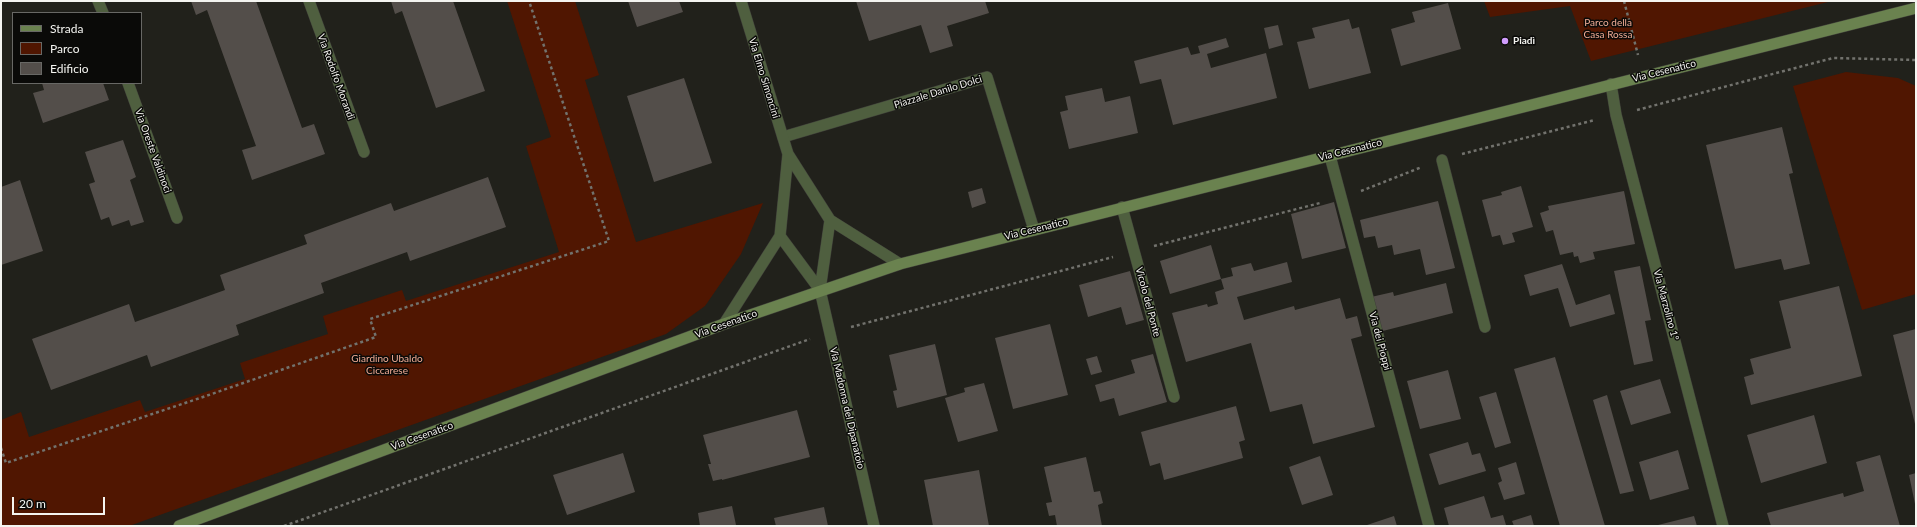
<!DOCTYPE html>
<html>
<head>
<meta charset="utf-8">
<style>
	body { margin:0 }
	#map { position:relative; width:1917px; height:527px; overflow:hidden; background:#21211b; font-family:Lato,sans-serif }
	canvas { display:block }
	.frame { position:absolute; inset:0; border:2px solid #f4f4f0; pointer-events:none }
	.legend { position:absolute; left:12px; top:12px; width:130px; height:72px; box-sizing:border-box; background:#0a0a08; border:1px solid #686865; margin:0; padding:5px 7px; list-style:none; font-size:12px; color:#f4f4f0 }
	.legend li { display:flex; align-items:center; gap:8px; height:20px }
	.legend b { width:20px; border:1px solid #686865 }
	.scale { position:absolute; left:12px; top:497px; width:93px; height:18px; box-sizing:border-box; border:2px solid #f4f4f0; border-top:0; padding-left:5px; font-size:12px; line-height:14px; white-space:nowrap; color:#f4f4f0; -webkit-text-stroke:3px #0a0a08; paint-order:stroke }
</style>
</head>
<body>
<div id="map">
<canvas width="1917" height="527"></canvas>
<div class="frame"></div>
<ul class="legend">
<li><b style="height:5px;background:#6a824f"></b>Strada</li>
<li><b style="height:11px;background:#501601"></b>Parco</li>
<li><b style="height:11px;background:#534e4a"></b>Edificio</li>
</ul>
<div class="scale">20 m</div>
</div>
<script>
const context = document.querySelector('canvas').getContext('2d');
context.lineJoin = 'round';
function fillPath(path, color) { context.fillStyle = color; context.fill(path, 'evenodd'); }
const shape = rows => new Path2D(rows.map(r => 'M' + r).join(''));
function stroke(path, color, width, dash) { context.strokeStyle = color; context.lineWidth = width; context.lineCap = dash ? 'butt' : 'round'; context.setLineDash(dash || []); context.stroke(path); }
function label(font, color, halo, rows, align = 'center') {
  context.font = font + ' Lato,sans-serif'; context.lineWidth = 3; context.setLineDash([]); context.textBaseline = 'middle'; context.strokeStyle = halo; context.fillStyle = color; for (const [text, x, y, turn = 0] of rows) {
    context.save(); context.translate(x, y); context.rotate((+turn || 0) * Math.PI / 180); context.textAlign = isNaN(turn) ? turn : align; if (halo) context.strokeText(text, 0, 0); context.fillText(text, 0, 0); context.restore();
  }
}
const green = shape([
	[507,1,575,1,599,75,585,80,636,242,763,203,741,254,705,306,666,334,129,526,1,526,1,420,21,412,29,437,140,400,145,412,245,379,240,363,328,334,323,316,402,290,406,301,559,252,526,146,551,137],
	[1484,1,1832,1,1591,61,1570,6,1490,17],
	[1846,72,1898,78,1916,86,1916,294,1862,310,1793,86]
]);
const building = shape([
	[191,1,256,1,302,128,314,124,325,154,252,180,242,150,256,146,207,10,196,15],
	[391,1,453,1,485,91,436,108,402,11,395,14],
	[628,1,679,1,683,12,637,27],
	[856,1,985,1,989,13,947,26,953,46,930,53,921,25,869,41],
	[1448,3,1461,49,1401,66,1391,29,1415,22,1412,12],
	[1349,19,1352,29,1359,27,1371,73,1309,89,1297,42,1315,38,1312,28],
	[1278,25,1283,45,1269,49,1264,28],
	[1226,38,1229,47,1207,54,1211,68,1266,53,1277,98,1173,125,1161,79,1140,84,1134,61,1188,47,1191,55,1200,53,1198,46],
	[684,78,712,163,654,182,627,96],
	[42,83,103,83,109,100,43,123,33,93,44,90],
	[1102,88,1105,102,1130,96,1138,133,1069,149,1060,112,1068,110,1065,96],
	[1782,127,1793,173,1789,174,1810,264,1784,270,1781,259,1735,269,1706,145],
	[123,140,136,177,130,180,144,222,131,226,129,220,112,226,109,217,101,220,89,184,95,182,85,152],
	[488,177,506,227,410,261,407,252,321,283,324,293,236,325,239,335,151,367,147,355,51,390,32,339,129,304,135,322,175,308,225,290,220,275,307,244,304,235,391,203,394,211],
	[20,180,43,251,1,265,1,187],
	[1521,186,1533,227,1512,233,1515,242,1503,245,1500,235,1492,237,1482,200,1502,195,1501,192],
	[982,188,986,203,972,208,968,192],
	[1624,191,1635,244,1593,252,1595,259,1580,263,1578,256,1574,257,1573,252,1560,255,1553,230,1546,232,1540,213,1549,210,1548,206],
	[1438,201,1455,268,1426,275,1420,249,1394,255,1392,245,1378,248,1375,236,1364,238,1360,220],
	[1334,202,1346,248,1302,259,1291,214],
	[1211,245,1221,279,1170,294,1160,261],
	[1287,262,1292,282,1237,297,1244,320,1294,306,1295,310,1340,298,1346,319,1357,316,1362,336,1351,339,1375,427,1313,444,1302,404,1270,412,1251,343,1186,362,1172,313,1207,304,1208,307,1218,304,1215,292,1224,289,1221,279,1233,276,1231,268,1251,263,1254,271],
	[1562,264,1576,305,1610,294,1615,314,1570,327,1558,288,1530,296,1524,275],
	[1640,266,1651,320,1645,321,1653,361,1634,365,1614,271],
	[1130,271,1144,320,1126,325,1121,307,1088,317,1079,285],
	[1446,283,1453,313,1379,332,1371,297,1393,292,1394,296],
	[1839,286,1862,376,1751,405,1744,377,1754,374,1750,359,1791,348,1779,301],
	[1050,324,1068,395,1013,409,995,338],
	[1916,329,1916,424,1915,424,1893,335],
	[935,344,947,395,897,408,893,391,897,390,889,355],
	[1153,354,1167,402,1119,416,1114,398,1100,402,1095,385,1135,373,1131,360],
	[1097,356,1102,372,1091,375,1086,359],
	[1555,357,1570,408,1605,526,1560,526,1529,420,1514,369],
	[1448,370,1461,419,1420,429,1407,381],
	[1660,379,1671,413,1631,425,1620,391],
	[984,383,998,431,958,442,945,398,965,392,964,388],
	[1496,392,1511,443,1495,448,1479,397],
	[1607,395,1634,491,1620,494,1593,400],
	[1236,406,1245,440,1239,442,1243,458,1164,480,1160,463,1150,466,1141,432],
	[797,410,810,457,722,480,722,479,713,481,708,464,711,464,703,435],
	[1814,415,1827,463,1761,483,1747,435],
	[1468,442,1472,455,1480,453,1486,471,1439,485,1429,454],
	[1678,450,1689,489,1650,500,1639,462],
	[623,453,635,492,567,515,553,475],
	[1880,455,1900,526,1771,526,1767,513,1843,493,1844,497,1864,491,1856,462],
	[1320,456,1333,495,1302,505,1289,467],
	[1086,457,1094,492,1100,491,1103,503,1098,505,1102,526,1057,526,1055,515,1049,516,1046,503,1052,502,1044,467],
	[1516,462,1525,494,1504,500,1498,483,1502,481,1498,468],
	[979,470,989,526,933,526,924,480],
	[1916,473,1916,504,1915,504,1909,475],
	[1484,496,1491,518,1503,515,1506,525,1449,526,1444,508],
	[732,506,736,525,700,526,698,513],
	[824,507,828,526,776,526,774,518],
	[1531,515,1534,526,1514,526,1512,521],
	[1394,516,1397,526,1364,526],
	[1694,516,1697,526,1659,526,1658,525]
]);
const path = shape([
	[1624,1,1638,55],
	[1637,110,1833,58,1916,60],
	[1462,154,1595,120],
	[1361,191,1422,167],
	[1154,246,1320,203],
	[851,327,1113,257],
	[1,448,6,463,203,397,376,337,370,319,609,241,529,1],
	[284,526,810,339]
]);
const service = shape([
	[783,137,987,77,1034,230],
	[1442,160,1485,327],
	[1122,207,1174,397]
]);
const minor = shape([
	[98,1,103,13],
	[309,1,364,152],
	[741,1,788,154,830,220,900,264],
	[128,83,177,218],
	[1611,84,1616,115,1723,526],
	[1330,156,1429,526],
	[830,220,820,290,874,526],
	[780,236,820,290],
	[724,324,780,236,788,154]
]);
const secondary = shape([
	[179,526,724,324,900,264,1916,8]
]);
const markers = [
	[1505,41,4,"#d19dfd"]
];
const parkNames = [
	["Parco della",1608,23],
	["Casa Rossa",1608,35],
	["Giardino Ubaldo",387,359],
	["Ciccarese",387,371]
];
const poiNames = [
	["Piadì",1513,41]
];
const streetNames = [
	["Via Cesenatico",1664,71,-14],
	["Via Rodolfo Morandi",336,77,70],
	["Via Elmo Simoncini",764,78,73],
	["Piazzale Danilo Dolci",938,92,-17],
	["Via Cesenatico",1350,150,-14],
	["Via Oreste Valdinoci",153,151,70],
	["Via Cesenatico",1036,229,-14],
	["Vicolo del Ponte",1148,302,75],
	["Via Marzolino 1°",1666,305,75],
	["Via Cesenatico",726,324,-20],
	["Via dei Pioppi",1380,341,75],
	["Via Madonna del Dipanatoio",847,408,77],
	["Via Cesenatico",422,436,-20]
];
fillPath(green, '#501601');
fillPath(building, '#534e4a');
stroke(service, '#3f3f39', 12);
stroke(minor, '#3f3f39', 12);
stroke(secondary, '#3f3f39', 12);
stroke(path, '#72726d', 2.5, [3, 3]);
stroke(service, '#4f5f3f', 11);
stroke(minor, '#4f5f3f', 11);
stroke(secondary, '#6a824f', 11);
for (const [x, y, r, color] of markers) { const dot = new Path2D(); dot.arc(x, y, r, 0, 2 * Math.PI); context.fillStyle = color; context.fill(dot); stroke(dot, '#0a0a08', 1.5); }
label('10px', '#f3ad96', '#0a0a08', parkNames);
label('bold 10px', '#f4f4f0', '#0a0a08', poiNames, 'left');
label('10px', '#f4f4f0', '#0a0a08', streetNames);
</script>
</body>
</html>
